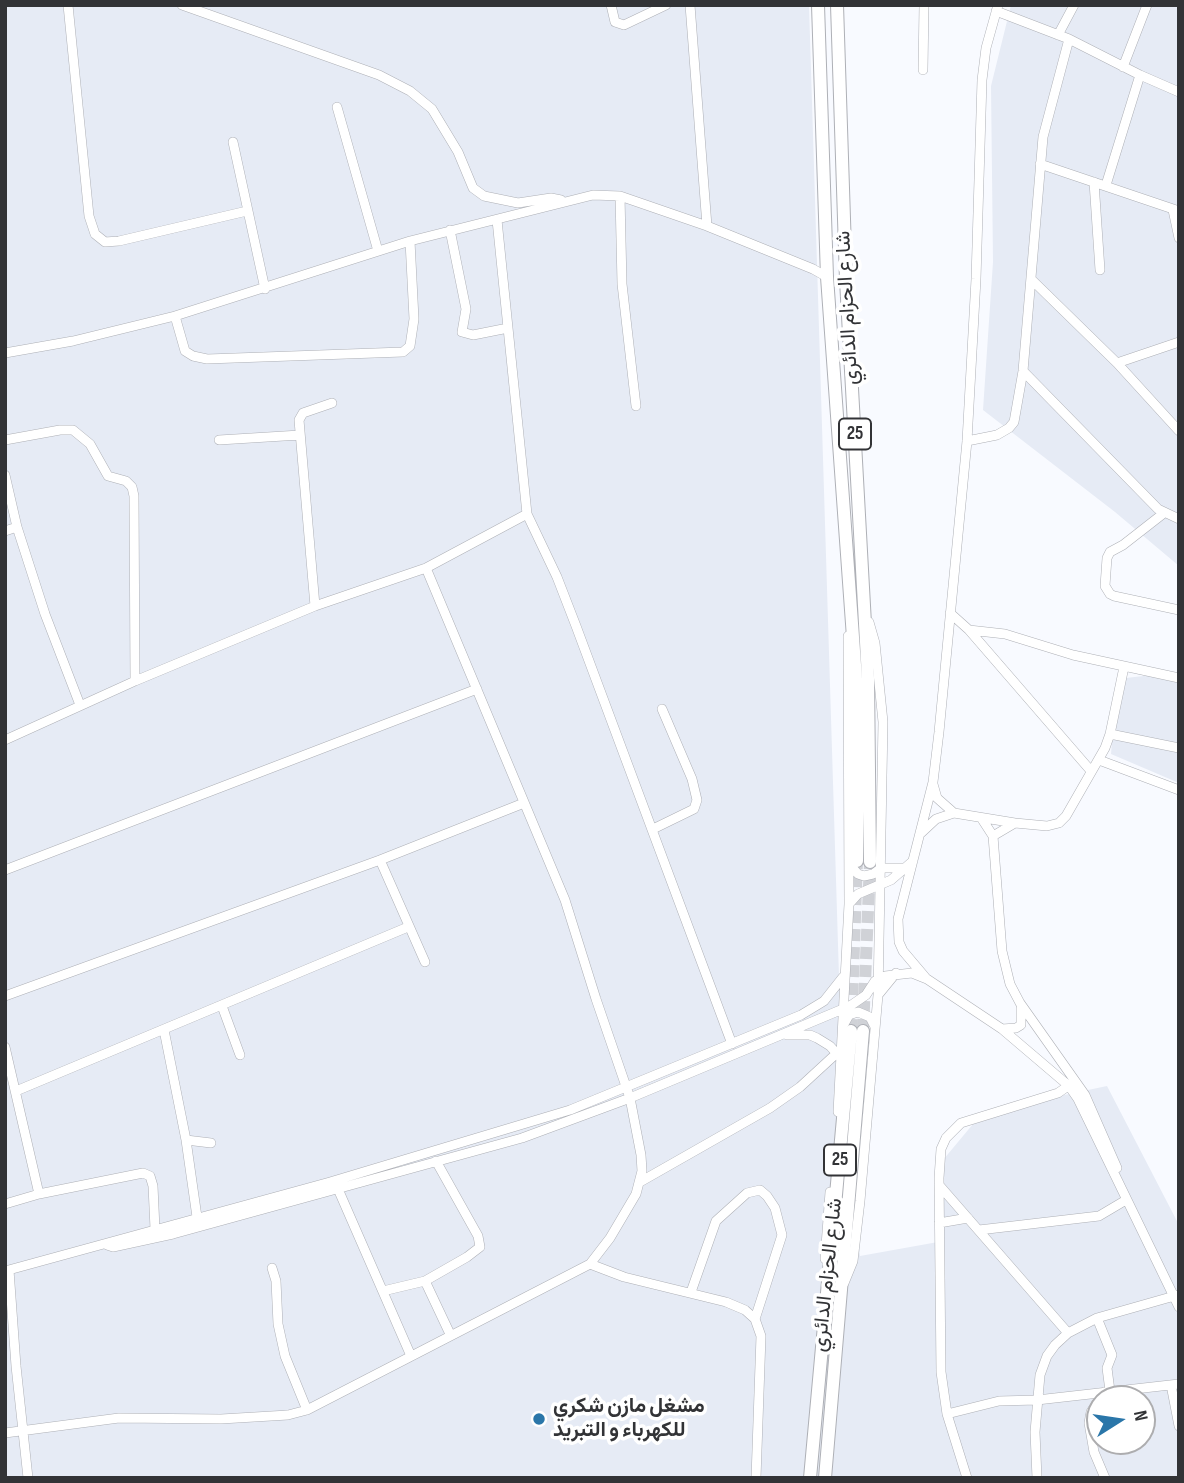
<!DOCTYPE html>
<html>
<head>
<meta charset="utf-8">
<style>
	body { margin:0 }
	#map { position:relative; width:1184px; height:1483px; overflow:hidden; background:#f8faff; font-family:"Sofia Sans Condensed",sans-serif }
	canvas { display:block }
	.frame { position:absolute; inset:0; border:7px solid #323336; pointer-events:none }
	.north { position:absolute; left:1086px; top:1385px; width:70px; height:70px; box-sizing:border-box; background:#fff; border:2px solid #adadaf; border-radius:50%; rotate:78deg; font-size:19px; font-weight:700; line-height:28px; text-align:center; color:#323336 }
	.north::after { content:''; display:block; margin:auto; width:24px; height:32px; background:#2a76a9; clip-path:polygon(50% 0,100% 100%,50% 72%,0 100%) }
</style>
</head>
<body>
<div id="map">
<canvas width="1184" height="1483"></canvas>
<div class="frame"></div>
<div class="north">N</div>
</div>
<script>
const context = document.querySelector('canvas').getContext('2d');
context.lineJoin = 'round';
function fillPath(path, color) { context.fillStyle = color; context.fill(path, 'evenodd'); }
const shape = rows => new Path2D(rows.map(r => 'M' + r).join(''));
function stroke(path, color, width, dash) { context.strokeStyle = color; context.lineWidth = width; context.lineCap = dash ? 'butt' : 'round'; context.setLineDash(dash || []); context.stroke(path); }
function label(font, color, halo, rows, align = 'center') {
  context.font = font + ' "Sofia Sans Condensed",Vazirmatn,sans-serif'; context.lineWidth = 7; context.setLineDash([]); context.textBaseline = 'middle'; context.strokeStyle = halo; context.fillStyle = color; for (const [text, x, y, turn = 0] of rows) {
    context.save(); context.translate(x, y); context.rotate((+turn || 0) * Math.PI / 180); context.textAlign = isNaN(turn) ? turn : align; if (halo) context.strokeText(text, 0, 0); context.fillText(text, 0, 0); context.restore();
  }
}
const built = shape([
	[5,5,809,5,840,1009,860,1256,938,1242,943,1160,983,1112,1107,1086,1179,1225,1179,1478,5,1478],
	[1100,1399,1142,1399,1142,1441,1100,1441],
	[1011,5,1179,5,1179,566,1115,512,983,410,993,262,991,86],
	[1179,672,1179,783,1111,754,1117,679]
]);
const highwayTunnel = shape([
	[851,1031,857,861],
	[863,1031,870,862]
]);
const minor = shape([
	[68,5,89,216,95,234,105,242,119,241,247,211],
	[182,5,379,75,410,91,432,109,458,152,473,188,484,196,518,203,551,198,561,200],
	[611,5,615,22,624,25,666,5],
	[690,5,707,226],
	[996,11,1069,39,1140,75,1179,92],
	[1058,35,1074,5],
	[1123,67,1147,5],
	[923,70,924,5],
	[337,107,378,251],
	[233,142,265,289],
	[1040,164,1179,211],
	[1094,182,1100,270],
	[1106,185,1140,75],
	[620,196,622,284,636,406],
	[1173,210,1179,238],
	[497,220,527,514,557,577,576,626,732,1044],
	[450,230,466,309,462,332,473,335,508,328],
	[1032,280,1117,363,1179,431],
	[175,316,185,351,193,356,207,359,403,352,410,346,414,319,410,241],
	[5,353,73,341,175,316,410,241,593,195,620,196,707,226,813,269,827,277],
	[1117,363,1179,342],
	[1023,371,1158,509,1179,519],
	[5,440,60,430,73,430,90,444,108,476,126,481,132,487,134,496,135,681],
	[219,440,300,435],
	[967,441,997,435,1009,428,1014,422,1023,371,1043,137,1069,39],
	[5,475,17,527,45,614,80,705],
	[1164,513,1123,545,1110,552,1107,558,1105,586,1110,594,1114,596,1179,610],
	[5,531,17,527],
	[315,606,299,420,303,413,332,403],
	[950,613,969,630,1005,634,1073,655,1179,678],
	[969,630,1091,771],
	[1110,734,1179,748],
	[5,740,135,681,315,606,426,568,527,514],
	[1099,760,1179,790],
	[933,784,937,798,954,813,1015,823,1047,826,1059,823,1066,816,1105,748,1110,734,1124,667],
	[982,819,993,836,1002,951,1010,984,1020,1003,1085,1095,1117,1168],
	[653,829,694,809,697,800,692,779,662,709],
	[921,833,936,819,954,813],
	[993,836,1015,823],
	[380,860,425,962],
	[849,864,858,874,864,876,873,874,881,868,904,868],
	[5,870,477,689],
	[849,904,858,894,891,880,913,861],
	[925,977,903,951,899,942,898,919,933,782,939,732,967,441,976,279,982,80,986,48,998,5],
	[878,995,896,973],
	[5,996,380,860,524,803],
	[222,1006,240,1055],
	[844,1024,849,1015,858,1012,870,1017,874,1025],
	[1002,1029,1016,1028,1021,1025,1021,1008],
	[164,1030,186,1140,197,1217],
	[787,1035,810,1035,817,1038,830,1046,839,1056],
	[5,1047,39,1194],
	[16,1091,408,927],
	[838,1112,849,904,848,636],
	[186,1140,211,1143],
	[640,1182,770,1108,800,1087,837,1053],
	[939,1185,1068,1333],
	[338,1189,411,1356],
	[5,1204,39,1194,143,1173,150,1176,153,1186,155,1229],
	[939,1223,968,1218],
	[979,1230,1099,1216,1126,1200],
	[107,1245,113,1247,173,1234,522,1138,630,1098,850,1006,866,995,875,981,885,976,912,973,927,979,1002,1029,1069,1086,1078,1099,1179,1307],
	[825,1259,830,1192],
	[590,1264,624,1277,726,1302,745,1310,755,1319,761,1336,756,1478],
	[272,1268,276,1281,278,1324,285,1356,307,1410],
	[9,1270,16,1366,28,1478],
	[5,1271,330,1182,570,1110,801,1015,824,1001,843,977],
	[425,1281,450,1334],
	[844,1283,853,1261,860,1201,878,995,883,722,875,643,869,622],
	[383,1291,425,1281,467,1257,480,1247,478,1236,436,1161],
	[691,1292,716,1221,747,1193,760,1190,767,1196,775,1208,782,1235,755,1319],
	[1097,1318,1112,1355,1107,1368,1110,1391],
	[1171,1385,1179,1426],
	[1104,1392,1091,1412,1089,1423,1094,1452,1105,1478],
	[947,1414,999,1401,1037,1400,1179,1384],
	[5,1433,119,1418,221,1419,288,1415,307,1410,590,1264,610,1238,636,1194,642,1171,641,1155,630,1098,596,999,565,900,426,568],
	[967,1478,947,1414,941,1372,939,1178,941,1149,946,1138,961,1123,1058,1093,1071,1084],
	[1037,1478,1035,1432,1040,1375,1047,1356,1055,1345,1068,1333,1097,1318,1178,1295]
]);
const highway = shape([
	[818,5,827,277,856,679,858,752,857,861],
	[837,5,846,280,868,678,870,862],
	[810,1478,851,1031],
	[825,1478,863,1031]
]);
const markers = [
	[539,1419,7,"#2a76a9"]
];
const shields = [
	[855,434,32],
	[840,1160,32]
];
const shieldNames = [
	["25",855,434],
	["25",840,1160]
];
const streetNames = [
	["شارع الحزام الدائري",848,308,-93],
	["شارع الحزام الدائري",828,1275,-84]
];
const poiNames = [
	["مشغل مازن شكري",553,1407],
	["للكهرباء و التبريد",553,1431]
];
fillPath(built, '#e6ebf5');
stroke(highwayTunnel, '#d0d2d7', 12, [12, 6]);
stroke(minor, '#aeb0b6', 10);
stroke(highway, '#aeb0b6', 14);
stroke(minor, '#fff', 9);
stroke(highway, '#fff', 12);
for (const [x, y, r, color] of markers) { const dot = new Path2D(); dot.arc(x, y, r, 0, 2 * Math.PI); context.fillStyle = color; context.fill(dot); stroke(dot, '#fff', 2.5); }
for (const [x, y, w] of shields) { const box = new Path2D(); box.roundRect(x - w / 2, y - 15.5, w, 31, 5); context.fillStyle = '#fff'; context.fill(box); stroke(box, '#323336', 2); }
label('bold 19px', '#323336', null, shieldNames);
label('21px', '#323336', '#fff', streetNames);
label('bold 21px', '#323336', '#fff', poiNames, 'left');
</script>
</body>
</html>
